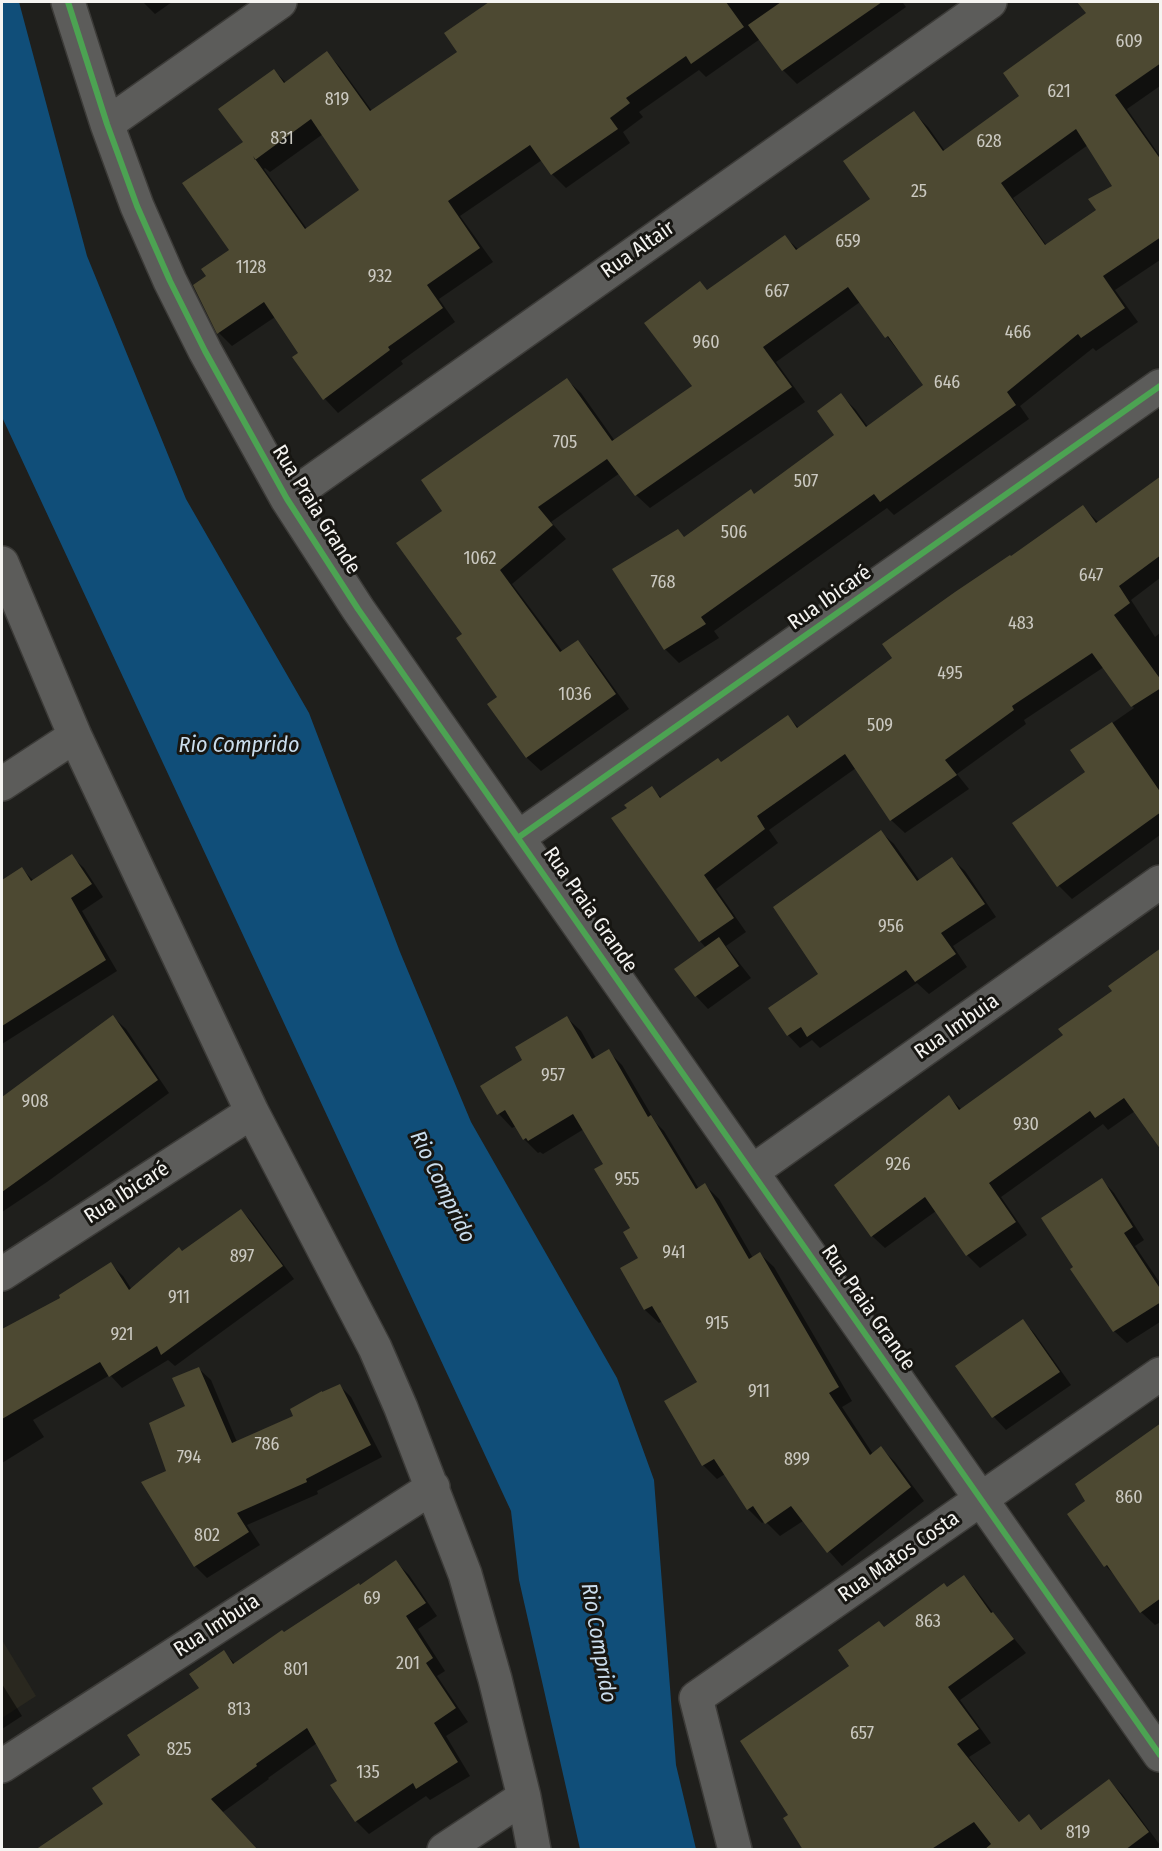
<!DOCTYPE html>
<html>
<head>
<meta charset="utf-8">
<style>
	body { margin:0 }
	#map { position:relative; width:1162px; height:1851px; overflow:hidden; background:#1f1f1c; font-family:"Fira Sans Condensed",sans-serif }
	canvas { display:block }
	.frame { position:absolute; inset:0; border:3px solid #f5f4f1; pointer-events:none }
</style>
</head>
<body>
<div id="map">
<canvas width="1162" height="1851"></canvas>
<div class="frame"></div>
</div>
<script>
const context = document.querySelector('canvas').getContext('2d');
context.lineJoin = 'round';
function fillPath(path, color) { context.fillStyle = color; context.fill(path, 'evenodd'); }
const shape = rows => new Path2D(rows.map(r => 'M' + r).join(''));
function stroke(path, color, width, dash) { context.strokeStyle = color; context.lineWidth = width; context.lineCap = dash ? 'butt' : 'round'; context.setLineDash(dash || []); context.stroke(path); }
function label(font, color, halo, rows, align = 'center') {
  context.font = font + ' "Fira Sans Condensed",sans-serif'; context.lineWidth = 6; context.setLineDash([]); context.textBaseline = 'middle'; context.strokeStyle = halo; context.fillStyle = color; for (const [text, x, y, turn = 0] of rows) {
    context.save(); context.translate(x, y); context.rotate((+turn || 0) * Math.PI / 180); context.textAlign = isNaN(turn) ? turn : align; if (halo) context.strokeText(text, 0, 0); context.fillText(text, 0, 0); context.restore();
  }
}
const built = shape([
	[2,1640,36,1696,2,1718]
]);
const water = shape([
	[2,2,19,2,87,256,186,499,309,713,400,952,471,1122,617,1378,654,1480,676,1765,696,1849,580,1849,519,1580,511,1511,2,417]
]);
const shadow = shape([
	[143,2,172,2,155,14],
	[487,2,565,2,585,29,625,2,905,2,903,3,906,7,797,84,783,70,760,39,706,77,699,70,639,112,643,117,623,132,630,143,566,188,552,174,542,160,460,216,493,262,439,299,455,322,401,361,403,364,338,413,325,399,294,358,300,353,275,317,232,346,219,333,208,277,231,250,245,143,274,70,286,83,327,53,340,67,372,111,459,53,489,3],
	[323,134,362,190,307,229,264,169,265,168,270,172],
	[1082,2,1160,2,1160,86,1127,109,1160,156,1160,260,1115,290,1138,322,1096,351,1093,348,1020,406,1029,419,894,515,887,508,714,631,719,638,679,663,665,649,614,569,685,538,755,496,837,435,841,395,855,409,868,427,925,385,860,302,776,362,805,402,650,508,636,495,620,473,551,522,566,539,512,584,563,652,577,642,591,656,629,709,541,771,527,758,489,704,499,697,464,634,444,511,567,380,581,393,615,441,694,386,708,291,785,237,799,250,872,200,914,113,928,127,945,151,1021,96,1088,14,1080,3],
	[1088,145,1114,187,1098,210,1047,246,1013,198],
	[1160,477,1160,578,1131,600,1155,637,1160,633,1160,835,1072,899,1059,886,1014,823,1087,772,1072,751,1134,708,1104,667,1024,720,1026,724,957,774,969,789,905,833,891,820,856,768,769,830,778,843,716,889,746,932,726,946,751,978,708,1009,696,996,706,948,700,941,629,808,651,788,662,798,721,763,788,717,799,728,894,658,1012,558,1083,507,1099,523],
	[881,832,894,844,920,881,952,859,965,871,996,917,953,946,967,967,929,994,917,983,820,1048,812,1040,800,1048,788,1035,770,1009,820,975],
	[71,856,84,868,103,897,82,911,117,971,2,1044,2,882,22,869,34,881],
	[1114,992,1135,1111,1108,1130,1103,1124,1001,1197,1027,1235,980,1268,967,1255,936,1211,885,1248,872,1236,949,1097,962,1110,1065,1036],
	[113,1017,126,1029,169,1093,47,1182,2,1212,2,1099],
	[567,1018,581,1031,596,1058,608,1051,622,1065,656,1123,664,1131,699,1189,705,1185,719,1199,753,1258,760,1254,774,1267,852,1401,842,1407,873,1454,881,1448,895,1462,924,1501,842,1566,803,1521,780,1536,765,1521,762,1523,748,1509,725,1474,717,1479,703,1465,699,1382,663,1321,659,1323,645,1310,622,1269,640,1258,632,1228,605,1164,584,1129,543,1154,540,1152,538,1153,524,1139,516,1126,512,1128,499,1114,524,1060],
	[1102,1180,1114,1193,1144,1240,1135,1246,1160,1283,1160,1322,1127,1343,1114,1331,1075,1267],
	[241,1210,253,1223,294,1279,175,1366,168,1360,122,1388,110,1375,33,1420,44,1437,2,1463,2,1331,62,1298,111,1264,123,1276,132,1290],
	[1023,1321,1035,1334,1071,1385,1006,1430,994,1417,957,1366],
	[199,1369,211,1380,237,1442,295,1417,339,1385,351,1397,382,1457,317,1491,318,1494,247,1525,260,1545,207,1578,195,1566,168,1472],
	[1160,1425,1160,1625,1159,1623,1155,1625,1141,1612,1116,1577,1106,1566,1087,1502],
	[396,1562,409,1575,437,1616,418,1629,445,1671,437,1676,468,1722,446,1736,470,1776,430,1800,426,1796,369,1834,356,1821,339,1781,317,1743,268,1778,269,1779,223,1812,105,1804,142,1755,201,1688,224,1652,235,1664],
	[964,1577,976,1590,997,1618,1026,1653,960,1700,991,1743,969,1757,1020,1823,1029,1816,1043,1831,1109,1781,1122,1794,1160,1845,1155,1850,804,1850,790,1815,852,1667,884,1629],
	[2,1684,22,1716,2,1729]
]);
const building = shape([
	[489,2,726,2,744,27,691,64,686,56,626,98,630,103,610,118,618,129,551,175,530,145,448,201,480,248,427,285,443,308,388,347,390,350,323,400,292,357,298,353,264,302,217,334,193,285,206,276,201,269,229,250,182,183,243,142,218,109,274,69,284,83,327,51,370,111,457,52,444,33],
	[311,119,359,190,305,229,253,156,255,160],
	[781,2,882,2,782,71,748,25],
	[1077,2,1161,2,1161,63,1115,95,1161,160,1161,237,1103,276,1125,308,1081,338,1078,334,1007,392,1016,405,880,502,874,494,701,617,706,624,664,650,612,569,678,529,684,537,751,489,754,494,834,435,817,411,841,393,866,427,923,385,888,336,885,338,848,287,763,347,792,387,635,496,607,459,538,507,553,525,500,570,560,652,578,640,616,694,526,758,487,704,497,697,456,638,462,634,396,543,442,511,421,480,567,378,612,441,692,386,644,323,700,281,707,290,785,235,796,250,870,199,843,161,914,111,943,151,1019,96,1003,73,1086,13],
	[1076,129,1112,186,1088,199,1096,210,1045,245,1001,183],
	[1161,476,1161,555,1119,586,1130,603,1114,615,1161,680,1161,688,1131,707,1092,653,1012,706,1014,710,945,760,957,775,890,821,845,754,757,816,765,829,704,875,734,918,699,942,611,818,627,808,624,805,652,786,660,798,718,758,721,762,788,715,797,728,892,658,882,644,955,592,1010,555,1011,556,1083,505,1096,523],
	[1112,722,1161,793,1161,812,1057,887,1012,823,1085,772,1070,750],
	[881,830,917,881,952,857,985,904,941,933,956,954,915,982,906,970,807,1037,801,1027,787,1036,768,1008,818,974,773,907],
	[72,854,92,884,71,898,106,960,2,1026,2,880,22,867,31,881],
	[719,937,739,966,695,997,674,969],
	[1161,948,1161,1150,1124,1098,1095,1118,1090,1111,989,1183,1016,1222,966,1256,925,1197,871,1237,834,1185,949,1095,959,1110,1063,1035,1058,1029,1112,991,1108,986],
	[113,1015,158,1080,2,1192,2,1097],
	[567,1016,592,1059,609,1049,648,1117,651,1115,696,1189,705,1183,749,1259,760,1252,839,1387,829,1393,870,1455,881,1446,911,1487,827,1553,791,1506,765,1524,753,1506,747,1510,714,1459,702,1466,664,1401,697,1382,652,1306,644,1310,620,1268,638,1258,623,1232,630,1228,594,1169,603,1164,573,1114,528,1141,526,1138,523,1140,505,1110,497,1115,480,1086,522,1060,515,1047],
	[1102,1178,1133,1227,1124,1233,1161,1290,1161,1302,1113,1332,1070,1269,1073,1267,1041,1218],
	[241,1209,283,1266,161,1355,157,1346,109,1377,100,1362,2,1419,2,1329,60,1298,59,1295,111,1262,129,1290,179,1247,182,1251],
	[1023,1319,1060,1372,992,1418,955,1366],
	[199,1367,232,1443,293,1416,290,1409,322,1391,322,1392,340,1384,371,1445,306,1479,307,1482,237,1513,249,1532,194,1567,141,1482,166,1471,149,1423,185,1406,172,1378],
	[1161,1423,1161,1598,1140,1613,1107,1565,1104,1567,1067,1514,1085,1501,1075,1484],
	[396,1560,426,1603,406,1616,433,1658,426,1663,456,1708,434,1723,458,1762,416,1789,413,1783,355,1822,330,1785,337,1781,307,1728,256,1764,257,1766,211,1799,258,1850,35,1850,103,1804,92,1788,140,1755,127,1735,199,1688,189,1674,224,1650,233,1664,282,1630,284,1632,359,1583,360,1585],
	[964,1575,991,1613,993,1612,1014,1639,948,1687,979,1729,957,1744,1019,1822,1029,1814,1041,1830,1109,1779,1149,1832,1125,1850,984,1850,991,1844,974,1822,930,1850,803,1850,783,1818,788,1815,740,1741,849,1666,838,1650,879,1621,884,1627,944,1583,947,1587]
]);
const minor = shape([
	[68,2,107,124,137,206,170,281,205,351,287,499,358,609,436,721,1160,1755],
	[107,124,280,2],
	[287,499,990,2],
	[2,563,75,736,252,1112,375,1348,401,1408,465,1574,495,1679,524,1797,534,1850],
	[2,784,75,736],
	[519,837,1160,386],
	[753,1171,1160,882],
	[2,1274,252,1112],
	[2,1766,433,1487],
	[444,1850,524,1797],
	[735,1850,696,1698,1160,1374]
]);
const cycleway = shape([
	[68,2,107,124,137,206,170,281,205,351,287,499,358,609,436,721,1160,1755],
	[519,837,1160,386]
]);
const numberNames = [
	["609",1129,42],
	["621",1059,92],
	["819",337,100],
	["831",282,139],
	["628",989,142],
	["25",919,192],
	["659",848,242],
	["1128",251,268],
	["932",380,277],
	["667",777,292],
	["466",1018,333],
	["960",706,343],
	["646",947,383],
	["705",565,443],
	["507",806,482],
	["506",734,533],
	["1062",480,559],
	["647",1091,576],
	["768",663,583],
	["483",1021,624],
	["495",950,674],
	["1036",575,695],
	["509",880,726],
	["956",891,927],
	["957",553,1076],
	["908",35,1102],
	["930",1026,1125],
	["926",898,1165],
	["955",627,1180],
	["941",674,1253],
	["897",242,1257],
	["911",179,1298],
	["915",717,1324],
	["921",122,1335],
	["911",759,1392],
	["786",267,1445],
	["794",189,1458],
	["899",797,1460],
	["860",1129,1498],
	["802",207,1536],
	["69",372,1599],
	["863",928,1622],
	["201",408,1664],
	["801",296,1670],
	["813",239,1710],
	["657",862,1734],
	["825",179,1750],
	["135",368,1773],
	["819",1078,1833]
];
const streetNames = [
	["Rua Altair",638,250,-35],
	["Rua Praia Grande",316,510,58],
	["Rua Ibicaré",830,598,-35],
	["Rua Praia Grande",590,910,55],
	["Rua Imbuia",957,1027,-35],
	["Rua Ibicaré",127,1193,-33],
	["Rua Praia Grande",868,1308,55],
	["Rua Matos Costa",899,1557,-35],
	["Rua Imbuia",217,1626,-33]
];
const waterNames = [
	["Rio Comprido",239,746],
	["Rio Comprido",442,1187,64],
	["Rio Comprido",598,1643,80]
];
fillPath(built, '#2a281f');
fillPath(water, '#104e79');
fillPath(shadow, '#0007');
fillPath(building, '#4d4932');
stroke(minor, '#3c3b38', 36);
stroke(minor, '#5c5c5a', 33);
stroke(cycleway, '#4ca352', 6);
label('18px', '#cbc9c1', null, numberNames);
label('21px', '#f5f4f1', '#171612', streetNames);
label('italic 22px', '#cadded', '#171612', waterNames);
</script>
</body>
</html>
